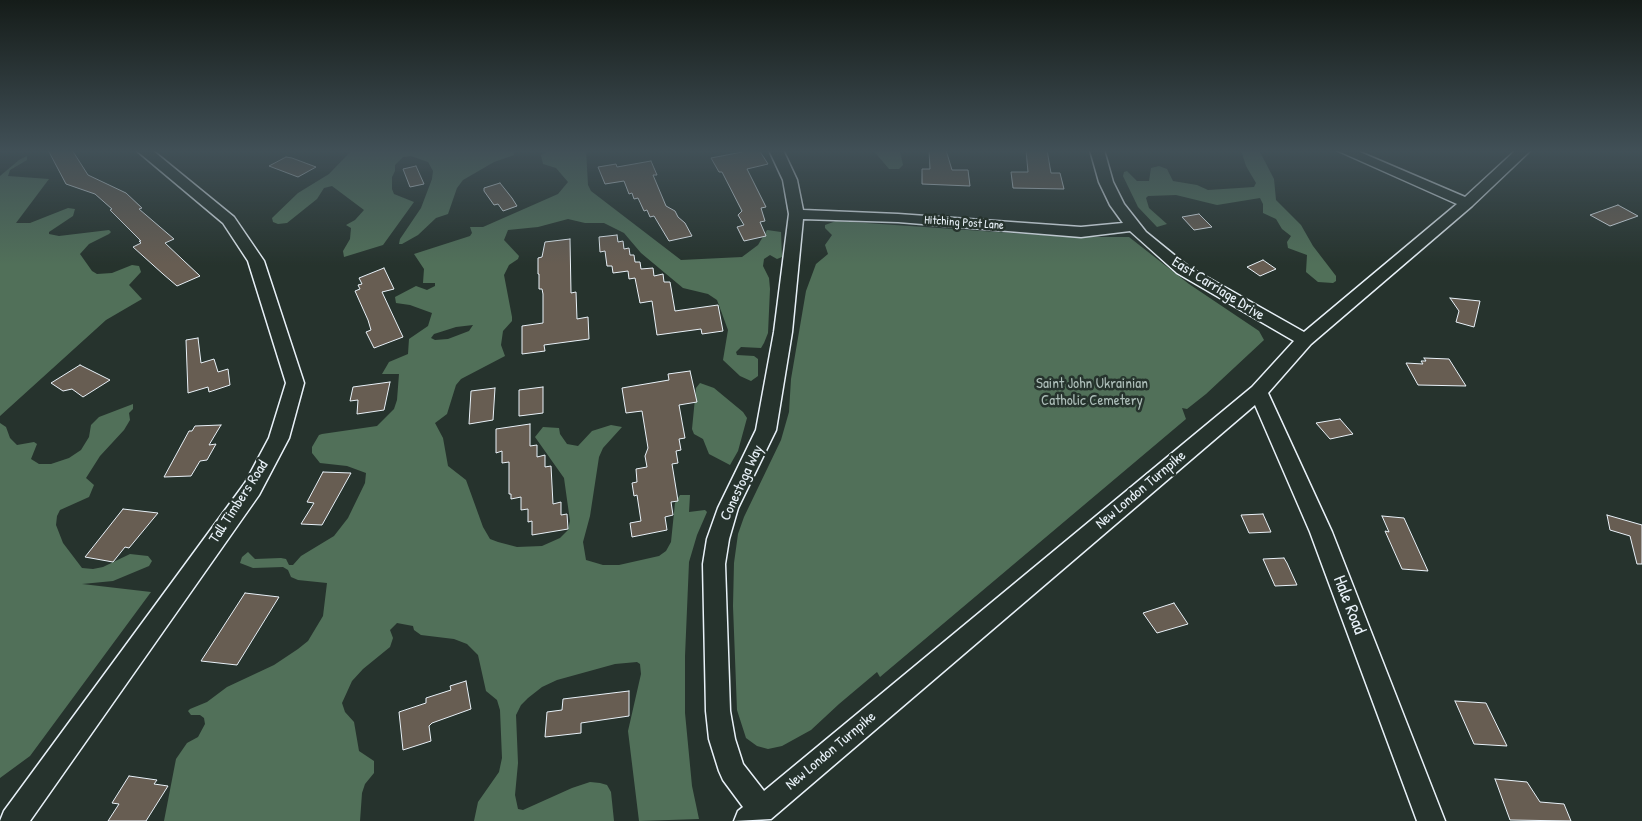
<!DOCTYPE html>
<html>
<head>
<meta charset="utf-8">
<style>
	body { margin:0 }
	canvas { display:block; background:#26332d }
</style>
</head>
<body>
<canvas width="1642" height="821"></canvas>
<script>
const context = document.querySelector('canvas').getContext('2d');
context.lineJoin = 'round';
function fillPath(path, color) { context.fillStyle = color; context.fill(path, 'evenodd'); }
const shape = rows => new Path2D(rows.map(r => 'M' + r).join(''));
function stroke(path, color, width, dash) { context.strokeStyle = color; context.lineWidth = width; context.lineCap = dash ? 'butt' : 'round'; context.setLineDash(dash || []); context.stroke(path); }
function label(font, color, halo, rows, align = 'center') {
  context.font = font + ' "Patrick Hand",sans-serif'; context.lineWidth = 5; context.setLineDash([]); context.textBaseline = 'middle'; context.strokeStyle = halo; context.fillStyle = color; for (const [text, x, y, turn = 0] of rows) {
    context.save(); context.translate(x, y); context.rotate((+turn || 0) * Math.PI / 180); context.textAlign = isNaN(turn) ? turn : align; if (halo) context.strokeText(text, 0, 0); context.fillText(text, 0, 0); context.restore();
  }
}
const green = shape([
	[352,150,514,150,514,155,494,162,463,180,457,188,448,214,436,218,418,235,402,244,399,244,400,239,421,208,432,179,433,171,428,162,411,156,403,157,395,165,395,171,392,177,392,189,394,194,414,202,383,245,344,257,343,251,350,239,351,228,346,225,355,220,364,210,332,186,324,188,317,199,287,223,278,224,273,222,272,218,298,193,329,174],
	[550,150,586,150,588,185,591,191,681,260,742,257,758,245,767,230,781,232,782,257,777,259,770,255,764,259,763,266,769,278,770,289,768,333,764,343,761,348,741,347,736,352,737,355,754,356,758,359,758,376,751,381,740,376,723,360,728,330,717,300,708,294,683,288,641,253,624,233,604,223,585,223,568,219,538,227,508,230,504,240,519,256,518,259,509,265,504,275,512,317,512,321,503,331,501,345,505,356,461,379,456,385,447,414,435,423,443,438,448,466,466,480,483,527,490,539,498,542,517,547,542,546,560,538,568,530,570,521,564,478,535,437,543,427,559,428,560,434,567,444,578,446,592,431,611,425,622,427,603,448,599,457,590,516,583,542,586,560,603,565,619,565,659,556,666,551,671,542,675,503,680,495,690,495,689,512,705,510,707,512,697,535,689,562,685,656,685,713,692,786,699,819,639,821,628,731,641,674,640,664,637,662,615,664,557,680,542,687,528,698,521,705,516,715,518,763,515,795,518,809,523,810,572,788,590,782,600,783,607,785,611,792,614,821,474,821,478,802,499,772,502,758,500,710,497,700,486,691,478,655,467,644,454,639,421,635,414,630,413,626,397,623,390,630,393,638,390,647,363,669,352,681,342,703,345,712,354,722,359,751,374,761,374,773,365,784,362,793,360,821,164,821,176,759,187,743,198,737,205,724,204,718,200,715,191,715,188,711,190,709,207,702,227,687,274,665,298,649,308,641,323,616,327,583,298,580,291,577,288,570,283,567,253,568,240,563,242,557,248,552,255,559,281,558,286,559,289,565,293,565,301,556,334,536,348,518,365,483,366,473,347,466,320,463,312,453,312,447,319,435,322,434,377,426,394,409,397,400,399,374,382,374,389,362,408,354,409,339,428,326,432,313,410,305,396,303,395,297,416,286,427,290,435,286,435,283,423,283,424,269,414,254,470,236,472,233,470,227,483,227,558,194,568,182,556,168,543,164,541,155],
	[473,325,469,331,448,339,435,340,431,338,434,334,456,327],
	[873,150,900,150,903,165,899,169,889,169],
	[1241,150,1259,150,1274,179,1276,200,1301,225,1313,246,1336,276,1336,281,1333,283,1318,282,1306,272,1307,255,1288,248,1287,242,1291,236,1282,229,1276,219,1263,213,1263,204,1260,198,1217,205,1176,195,1148,196,1146,198,1149,208,1167,224,1157,227,1138,207,1123,176,1124,172,1127,171,1137,181,1149,181,1151,168,1159,166,1167,169,1173,181,1197,185,1208,190,1254,187,1256,183,1246,166],
	[27,156,27,160,10,170,8,176,49,179,16,223,30,223,68,208,75,209,73,216,49,232,49,234,59,236,109,230,111,232,109,234,89,244,80,254,92,271,97,274,112,273,132,265,139,266,141,272,129,285,142,299,106,320,0,416,0,176,19,160],
	[836,221,1070,237,1129,237,1189,284,1259,331,1264,340,1206,394,1187,409,1182,408,1186,419,880,677,877,672,839,704,811,730,782,746,768,749,757,746,746,738,737,710,733,606,734,563,738,534,744,517,781,440,789,412,791,379,806,291,816,264,828,254,825,245,832,235,825,228,825,225],
	[700,383,714,388,743,412,747,418,738,451,730,465,709,454,703,439,694,434,692,429,696,388],
	[133,404,133,409,129,413,130,420,124,430,100,456,86,478,94,485,89,497,60,510,57,516,56,525,63,543,82,568,93,569,103,567,130,554,148,556,152,561,149,566,113,581,82,584,151,592,30,756,0,778,0,423,6,427,10,438,17,445,34,442,37,444,31,459,39,464,51,464,69,458,81,450,89,437,91,425,99,417]
]);
const building = shape([
	[48,150,72,150,88,175,126,193,142,208,139,209,174,239,165,243,200,276,177,286,163,274,133,247,141,243,139,241,141,241,110,210,112,209,95,194,66,184,48,150],
	[741,150,759,150,768,164,747,169,766,207,761,208,765,221,760,222,766,236,744,241,737,227,744,225,738,215,742,211,722,172,719,172,711,158,742,152,741,150],
	[929,150,946,150,952,170,968,170,970,186,922,184,922,169,930,169,929,150],
	[1026,150,1047,150,1051,173,1060,173,1064,189,1013,188,1011,172,1028,172,1026,150],
	[286,157,292,158,316,167,298,177,269,166,286,157],
	[651,161,657,175,653,175,666,206,675,211,678,217,685,223,692,236,669,241,654,216,650,217,647,210,644,211,638,198,634,199,632,193,629,194,624,181,605,184,598,167,616,164,617,167,651,161],
	[416,166,424,184,410,187,403,169,416,166],
	[500,183,512,198,517,206,503,211,498,204,494,205,484,191,484,188,500,183],
	[1618,205,1638,216,1610,226,1590,215,1618,205],
	[1199,214,1212,227,1194,230,1182,217,1199,214],
	[617,235,618,242,623,241,624,249,629,248,630,255,634,255,635,262,640,262,641,269,653,268,654,276,663,274,664,282,670,282,675,311,718,305,723,331,702,334,701,329,657,335,652,301,640,303,635,278,629,279,628,271,613,273,612,266,607,266,605,251,600,252,599,237,617,235],
	[570,239,571,293,576,292,577,319,588,317,589,339,544,345,545,351,522,354,522,326,543,323,543,294,542,289,539,289,539,274,538,274,538,258,542,257,545,242,570,239],
	[1263,260,1276,269,1260,276,1247,267,1263,260],
	[384,268,394,289,382,292,403,337,374,348,366,332,371,330,368,320,355,291,360,289,358,285,362,284,359,278,384,268],
	[1450,298,1480,301,1474,327,1456,322,1459,311,1450,298],
	[198,338,201,363,214,359,218,372,228,369,230,385,209,392,208,387,188,393,186,340,198,338],
	[1424,358,1449,359,1466,386,1418,385,1406,363,1423,364,1421,361,1426,361,1424,358],
	[80,365,110,380,83,397,72,389,63,391,51,383,80,365],
	[690,371,697,402,679,405,685,438,679,439,681,450,676,451,678,463,672,464,678,501,671,502,673,515,665,517,667,530,632,537,630,523,641,521,637,495,634,496,632,483,637,482,636,469,647,467,645,456,648,448,642,411,626,413,622,388,669,380,668,374,690,371],
	[390,382,384,410,357,414,358,400,350,401,353,387,390,382],
	[543,387,543,413,519,416,519,390,543,387],
	[495,388,493,420,469,424,471,391,495,388],
	[1340,419,1353,434,1330,439,1316,423,1340,419],
	[530,424,530,446,537,445,537,457,545,455,545,467,551,466,553,504,561,502,561,515,567,514,568,529,532,535,532,521,528,522,528,509,521,510,521,497,511,499,511,494,509,494,509,462,502,463,502,451,496,453,496,429,530,424],
	[221,425,209,445,216,444,207,460,200,461,191,476,164,477,189,431,192,431,195,426,221,425],
	[323,472,351,473,322,525,301,524,314,503,307,502,323,472],
	[123,509,158,513,129,548,125,547,113,562,85,557,123,509],
	[1263,514,1271,532,1249,533,1241,515,1263,514],
	[1607,515,1642,525,1642,564,1637,564,1630,536,1610,530,1607,515],
	[1382,516,1404,518,1428,571,1402,569,1385,531,1389,532,1382,516],
	[1284,558,1287,563,1297,585,1275,586,1263,559,1284,558],
	[245,593,279,597,237,665,201,661,245,593],
	[1174,603,1188,624,1157,633,1143,613,1174,603],
	[466,681,471,709,432,723,429,726,431,741,403,750,399,712,426,703,426,698,451,690,450,686,466,681],
	[629,691,629,716,581,723,581,733,545,737,547,712,562,710,563,699,629,691],
	[1455,701,1486,703,1507,746,1474,744,1455,701],
	[129,776,157,780,154,784,168,786,146,821,108,821,119,804,112,803,129,776],
	[1495,779,1527,782,1540,802,1564,804,1571,821,1510,820,1495,779]
]);
const minor = shape([
	[136,150,152,150,234,217,264,261,304,383,289,438,259,495,30,821,0,821,4,811,245,483,269,438,286,383,248,261,223,223,136,150],
	[769,150,783,150,797,180,803,210,898,214,1081,227,1123,223,1110,205,1099,182,1090,150,1104,150,1113,182,1124,204,1146,232,1189,267,1304,332,1457,204,1336,150,1355,150,1465,197,1516,150,1531,150,1472,206,1311,344,1268,393,1332,532,1445,821,1417,821,1310,532,1255,405,771,819,734,821,738,811,743,807,723,780,719,771,709,739,706,711,703,564,707,539,718,508,756,430,774,332,789,214,783,180,769,150],
	[803,219,898,222,1081,237,1130,231,1177,273,1294,341,1252,387,764,791,743,764,735,739,730,711,725,564,729,539,738,508,776,430,792,332,803,219]
]);
const farStreetnames = [
	["Hitching Post Lane",964,223,4]
];
const streetNames = [
	["East Carriage Drive",1218,289,32],
	["Conestoga Way",742,483,-65],
	["New London Turnpike",1141,490,-40],
	["Tall Timbers Road",239,502,-57],
	["New London Turnpike",831,751,-40]
];
const parkNames = [
	["Saint John Ukrainian",1092,384],
	["Catholic Cemetery",1092,401]
];
const nearStreetnames = [
	["Hale Road",1349,605,69]
];
fillPath(green, '#517059');
fillPath(building, '#675d52');
stroke(building, '#e8f1f8', 1);
stroke(minor, '#e8f1f8', 3);
fillPath(minor, '#26332d');
const sky = context.createLinearGradient(0, 0, 0, 265);
sky.addColorStop(0, '#151c19');
sky.addColorStop(0.57, '#415057');
sky.addColorStop(1, '#41505700');
context.fillStyle = sky;
context.fillRect(0, 0, 1642, 265);
label('12px', '#e8f1f8', '#26332d', farStreetnames);
label('15px', '#e8f1f8', '#26332d', streetNames);
label('15px', '#acbdb8', '#26332d', parkNames);
label('18px', '#e8f1f8', '#26332d', nearStreetnames);
</script>
</body>
</html>
